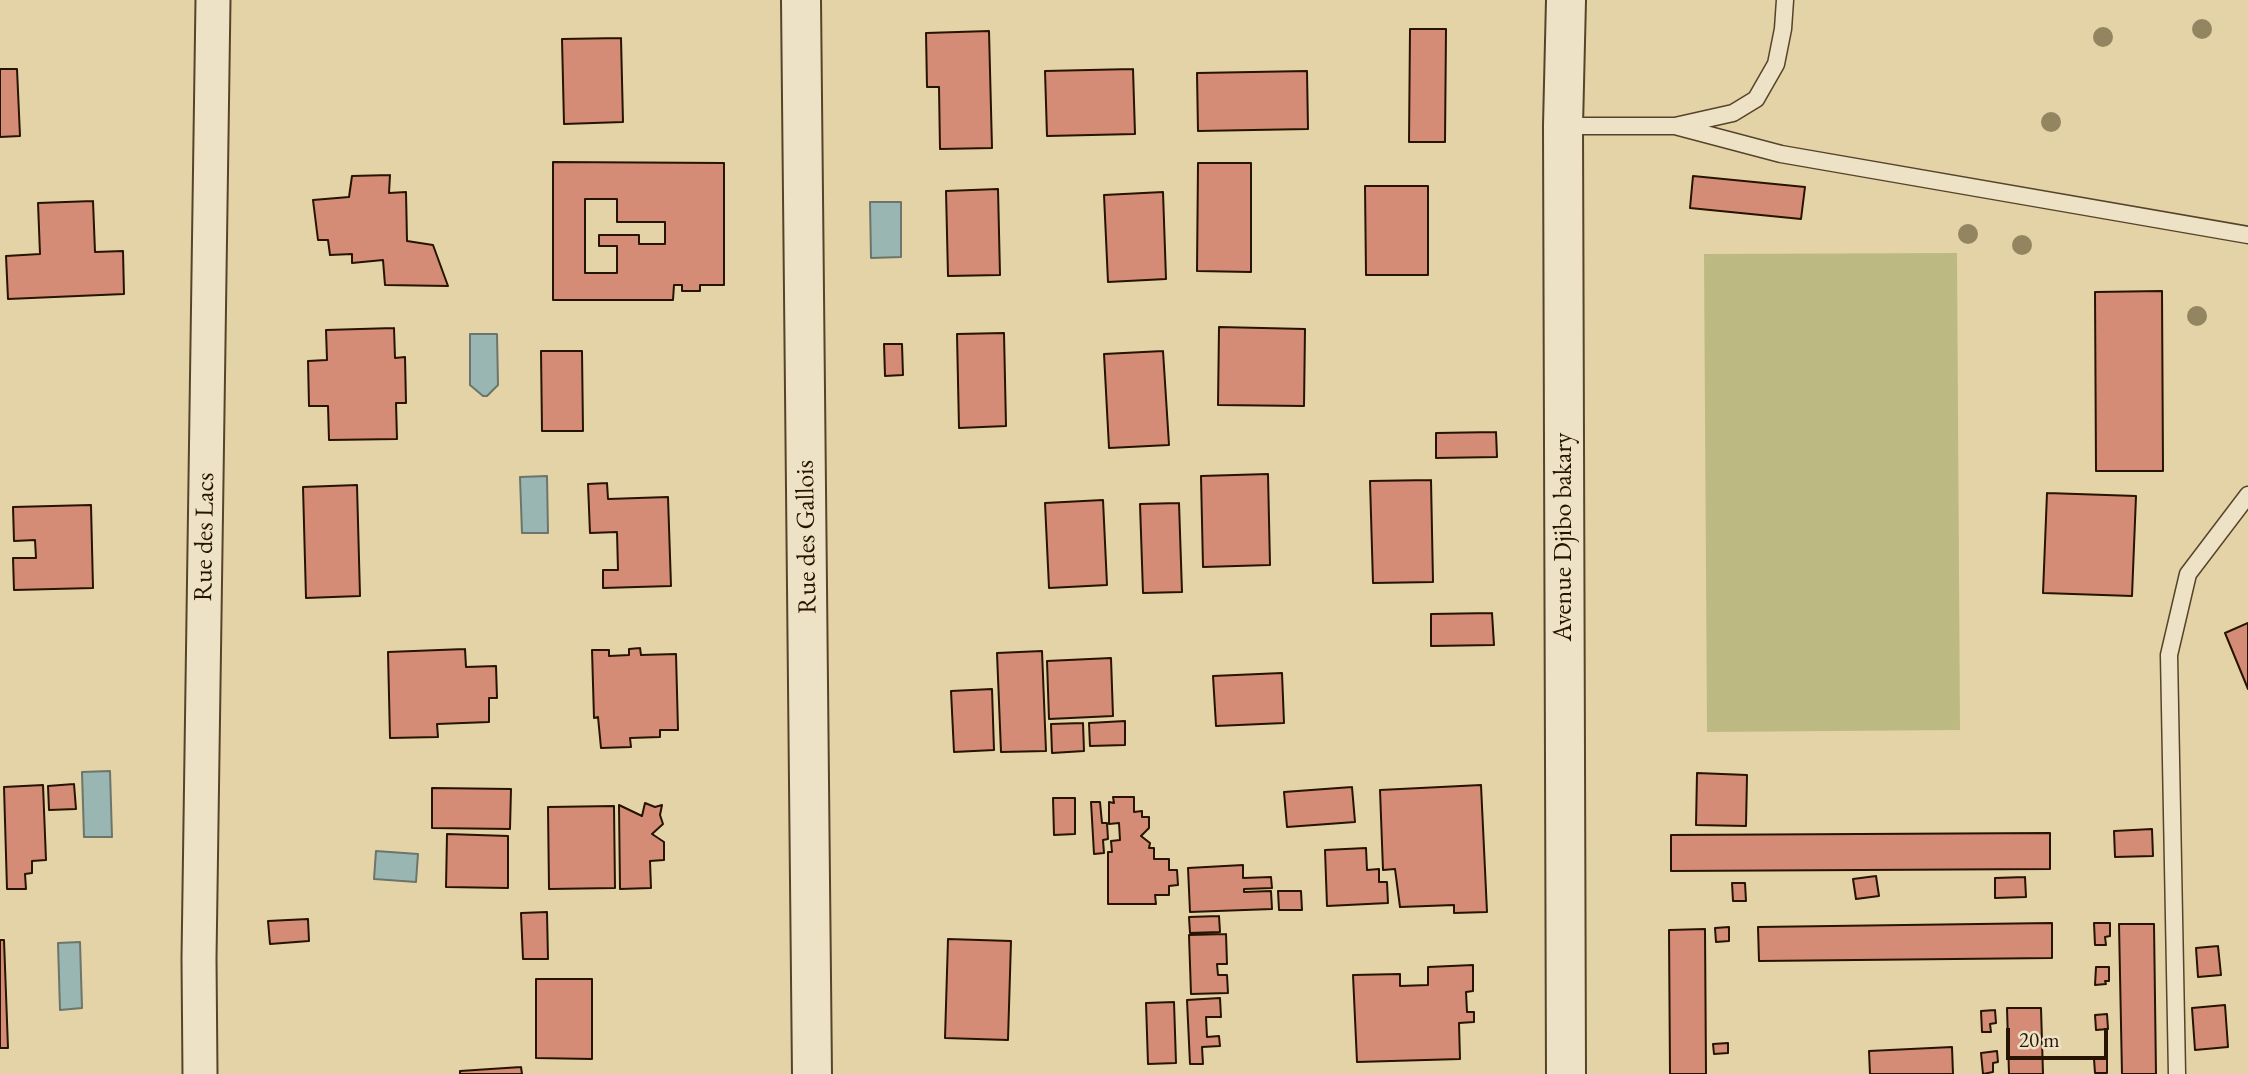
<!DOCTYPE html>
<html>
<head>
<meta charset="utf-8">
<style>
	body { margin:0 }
	#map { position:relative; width:2248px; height:1074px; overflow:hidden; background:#e4d3a7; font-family:"EB Garamond",serif }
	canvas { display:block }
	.scale { position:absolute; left:2006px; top:1028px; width:102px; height:32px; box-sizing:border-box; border:4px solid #261401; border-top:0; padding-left:9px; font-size:21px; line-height:24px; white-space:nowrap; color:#261401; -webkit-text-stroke:5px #ede2c6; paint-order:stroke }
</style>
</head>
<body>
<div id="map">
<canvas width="2248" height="1074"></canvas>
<div class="scale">20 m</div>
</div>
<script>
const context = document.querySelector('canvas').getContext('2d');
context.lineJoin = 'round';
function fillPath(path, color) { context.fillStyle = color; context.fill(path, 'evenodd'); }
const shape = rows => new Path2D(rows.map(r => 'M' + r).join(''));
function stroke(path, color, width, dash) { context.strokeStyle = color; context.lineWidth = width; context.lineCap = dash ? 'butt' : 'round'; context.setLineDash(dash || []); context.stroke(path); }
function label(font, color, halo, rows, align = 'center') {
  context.font = font + ' "EB Garamond",serif'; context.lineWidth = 6; context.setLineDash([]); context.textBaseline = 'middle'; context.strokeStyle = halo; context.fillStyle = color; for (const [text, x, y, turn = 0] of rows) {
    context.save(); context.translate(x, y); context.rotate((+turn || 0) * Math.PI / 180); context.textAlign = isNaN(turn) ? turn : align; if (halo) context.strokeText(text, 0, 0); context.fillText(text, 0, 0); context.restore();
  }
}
const green = shape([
	[1957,253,1960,730,1707,732,1704,254]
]);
const water = shape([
	[870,202,901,202,901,257,871,258,870,202],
	[470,334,497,334,498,385,487,396,483,396,470,385,470,334],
	[547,476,548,533,522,533,520,477,547,476],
	[110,771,112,837,84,837,82,772,110,771],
	[376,851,418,854,416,882,374,879,376,851],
	[80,942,82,1008,60,1010,58,943,80,942]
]);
const building = shape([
	[1410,29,1446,29,1445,142,1409,142,1410,29],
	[989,31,992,148,940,149,939,87,927,87,926,33,989,31],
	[621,38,623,122,564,124,562,39,621,38],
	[0,69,17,69,20,136,0,137,0,69],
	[1133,69,1135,134,1047,136,1045,71,1133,69],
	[1307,71,1308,129,1198,131,1197,73,1307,71],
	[553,162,724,163,724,285,700,285,700,291,682,291,682,285,674,285,673,300,553,300,553,162],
	[585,199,617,199,617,222,665,222,665,244,639,244,639,235,599,235,599,246,617,246,617,273,585,273,585,199],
	[1198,163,1251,163,1251,272,1197,271,1198,163],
	[390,175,389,193,406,192,407,241,433,245,448,286,385,285,383,260,352,263,352,254,330,255,328,240,318,240,313,200,349,197,352,176,390,175],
	[1693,176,1805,187,1801,219,1690,208,1693,176],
	[1365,186,1428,186,1428,275,1366,275,1365,186],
	[998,189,1000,275,948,276,946,191,998,189],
	[1163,192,1166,279,1108,282,1104,195,1163,192],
	[93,201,95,252,123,251,124,294,8,299,6,256,40,254,38,203,93,201],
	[2162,291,2163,471,2096,471,2095,292,2162,291],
	[1219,327,1305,329,1304,406,1218,405,1219,327],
	[394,328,395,358,405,357,406,403,396,403,397,439,329,440,328,406,309,406,308,361,327,360,326,330,394,328],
	[1004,333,1006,426,959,428,957,334,1004,333],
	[884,344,902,344,903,375,885,376,884,344],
	[541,351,582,351,583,431,542,431,541,351],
	[1163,351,1169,445,1109,448,1104,354,1163,351],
	[1496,432,1497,457,1436,458,1436,433,1496,432],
	[1268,474,1270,565,1203,567,1201,476,1268,474],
	[1431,480,1433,582,1373,583,1370,481,1431,480],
	[607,483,608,499,668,497,671,586,603,588,603,570,618,570,617,532,590,533,588,484,607,483],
	[357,485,360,596,306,598,303,487,357,485],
	[2047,493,2136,496,2132,596,2043,593,2047,493],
	[1103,500,1107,585,1049,588,1045,503,1103,500],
	[1179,503,1182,592,1143,593,1140,504,1179,503],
	[91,505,93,588,14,590,13,558,36,558,35,540,14,541,13,507,91,505],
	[1492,613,1494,645,1431,646,1431,614,1492,613],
	[2248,623,2248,689,2225,633,2248,623],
	[640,648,641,655,676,654,678,730,660,730,660,737,630,738,631,747,601,748,598,717,594,718,592,650,609,650,609,656,629,655,629,649,640,648],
	[465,649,466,667,496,666,497,698,489,698,489,722,437,724,438,737,390,738,388,652,465,649],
	[1042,651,1046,751,1001,752,997,653,1042,651],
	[1111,658,1113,716,1049,719,1047,661,1111,658],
	[1282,673,1284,723,1216,726,1213,676,1282,673],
	[992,689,994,750,954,752,951,691,992,689],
	[1125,721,1125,745,1090,746,1089,723,1125,721],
	[1083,723,1084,751,1052,753,1051,724,1083,723],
	[1697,773,1747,775,1746,826,1696,825,1697,773],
	[74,784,76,809,49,810,48,786,74,784],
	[43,785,46,860,32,861,32,873,25,874,26,889,7,889,4,787,43,785],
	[1481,785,1487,912,1454,913,1454,905,1400,907,1395,869,1383,870,1380,790,1481,785],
	[1352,787,1355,822,1287,827,1284,792,1352,787],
	[432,788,511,789,510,829,432,828,432,788],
	[1113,797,1134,797,1134,812,1142,811,1142,817,1149,817,1149,828,1141,836,1150,843,1149,848,1154,848,1154,859,1169,859,1169,870,1177,870,1178,885,1169,886,1169,895,1155,895,1156,904,1108,904,1108,852,1112,852,1111,841,1120,840,1119,823,1109,824,1109,802,1114,803,1113,797],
	[1053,798,1075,798,1075,834,1054,835,1053,798],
	[1091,802,1100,802,1102,823,1107,823,1108,839,1103,840,1104,853,1094,854,1091,802],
	[645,803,655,807,662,805,660,815,663,824,652,834,664,842,664,860,650,861,651,888,620,889,619,805,642,816,645,803],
	[614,806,615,888,549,889,548,807,614,806],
	[2152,829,2153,856,2115,857,2114,831,2152,829],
	[2050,833,2050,869,1671,871,1671,835,2050,833],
	[447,834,508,836,508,888,446,887,447,834],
	[1366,848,1367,870,1379,869,1379,882,1387,882,1388,903,1327,906,1325,850,1366,848],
	[1243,865,1243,878,1271,877,1272,888,1244,889,1244,892,1271,891,1272,909,1190,912,1188,868,1243,865],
	[1876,876,1879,896,1856,899,1853,879,1876,876],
	[2025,877,2026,897,1995,898,1995,878,2025,877],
	[1732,883,1745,883,1746,901,1733,901,1732,883],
	[1278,891,1301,891,1302,910,1279,910,1278,891],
	[547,912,548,959,523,959,521,913,547,912],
	[1219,916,1220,932,1190,933,1189,917,1219,916],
	[308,919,309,941,270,944,268,921,308,919],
	[2052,923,2052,958,1759,961,1758,927,2052,923],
	[2094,923,2110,923,2110,936,2105,937,2106,945,2095,945,2094,923],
	[2119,924,2154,924,2156,1074,2122,1074,2119,924],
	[1729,927,1729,941,1716,942,1715,928,1729,927],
	[1705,929,1706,1074,1670,1074,1669,930,1705,929],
	[1226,934,1227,964,1217,964,1218,975,1227,975,1228,993,1191,994,1189,935,1226,934],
	[948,939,1011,941,1008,1040,945,1038,948,939],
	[0,940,4,940,8,1048,0,1048,0,940],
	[2218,946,2221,975,2198,977,2196,948,2218,946],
	[1473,965,1473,991,1466,992,1467,1012,1474,1012,1474,1022,1459,1023,1460,1059,1357,1062,1353,975,1400,974,1400,986,1428,985,1428,967,1473,965],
	[2096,967,2109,967,2109,981,2105,981,2106,984,2095,985,2096,967],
	[536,979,592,979,592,1059,536,1058,536,979],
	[1220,998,1221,1017,1206,1017,1207,1037,1219,1036,1220,1046,1202,1047,1203,1064,1190,1064,1187,1000,1220,998],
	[1174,1002,1176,1063,1148,1064,1146,1003,1174,1002],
	[2225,1005,2228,1047,2195,1050,2192,1008,2225,1005],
	[2007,1008,2041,1008,2043,1074,2009,1074,2007,1008],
	[1995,1010,1996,1023,1990,1024,1991,1032,1982,1032,1981,1011,1995,1010],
	[2107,1014,2108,1029,2096,1030,2095,1015,2107,1014],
	[1728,1043,1728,1053,1714,1054,1713,1044,1728,1043],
	[1952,1047,1953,1074,1870,1074,1869,1051,1952,1047],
	[1997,1051,1998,1062,1993,1063,1993,1072,1983,1074,1981,1053,1997,1051],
	[2107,1058,2107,1073,2095,1073,2094,1059,2107,1058],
	[521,1067,522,1074,460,1074,460,1071,521,1067]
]);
const service = shape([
	[1563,126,1675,126,1733,113,1756,99,1776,64,1783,29,1785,0],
	[1675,126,1781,154,2248,235],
	[2177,1074,2169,655,2188,574,2248,495]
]);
const minor = shape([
	[200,1074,199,958,213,0]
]);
const tertiary = shape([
	[801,0,812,1074],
	[1566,1074,1563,126,1566,0]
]);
const trees = [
	[2202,29],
	[2103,37],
	[2051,122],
	[1968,234],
	[2022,245],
	[2197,316]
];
const streetNames = [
	["Rue des Lacs",205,537,-89],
	["Rue des Gallois",807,537,-91],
	["Avenue Djibo bakary",1564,537,-90]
];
fillPath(green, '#bcba82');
fillPath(water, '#9ab6b2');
stroke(water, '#6c756b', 2);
fillPath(building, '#d48c76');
stroke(building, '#261401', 2);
stroke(service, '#56442a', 19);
stroke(minor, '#56442a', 37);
stroke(tertiary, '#56442a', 42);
stroke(service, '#ede2c6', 16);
stroke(minor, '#ede2c6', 33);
stroke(tertiary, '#ede2c6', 38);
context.fillStyle = '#948561';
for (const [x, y] of trees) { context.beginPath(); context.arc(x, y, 10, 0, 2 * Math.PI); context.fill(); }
label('26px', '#261401', '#ede2c6', streetNames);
</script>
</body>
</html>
